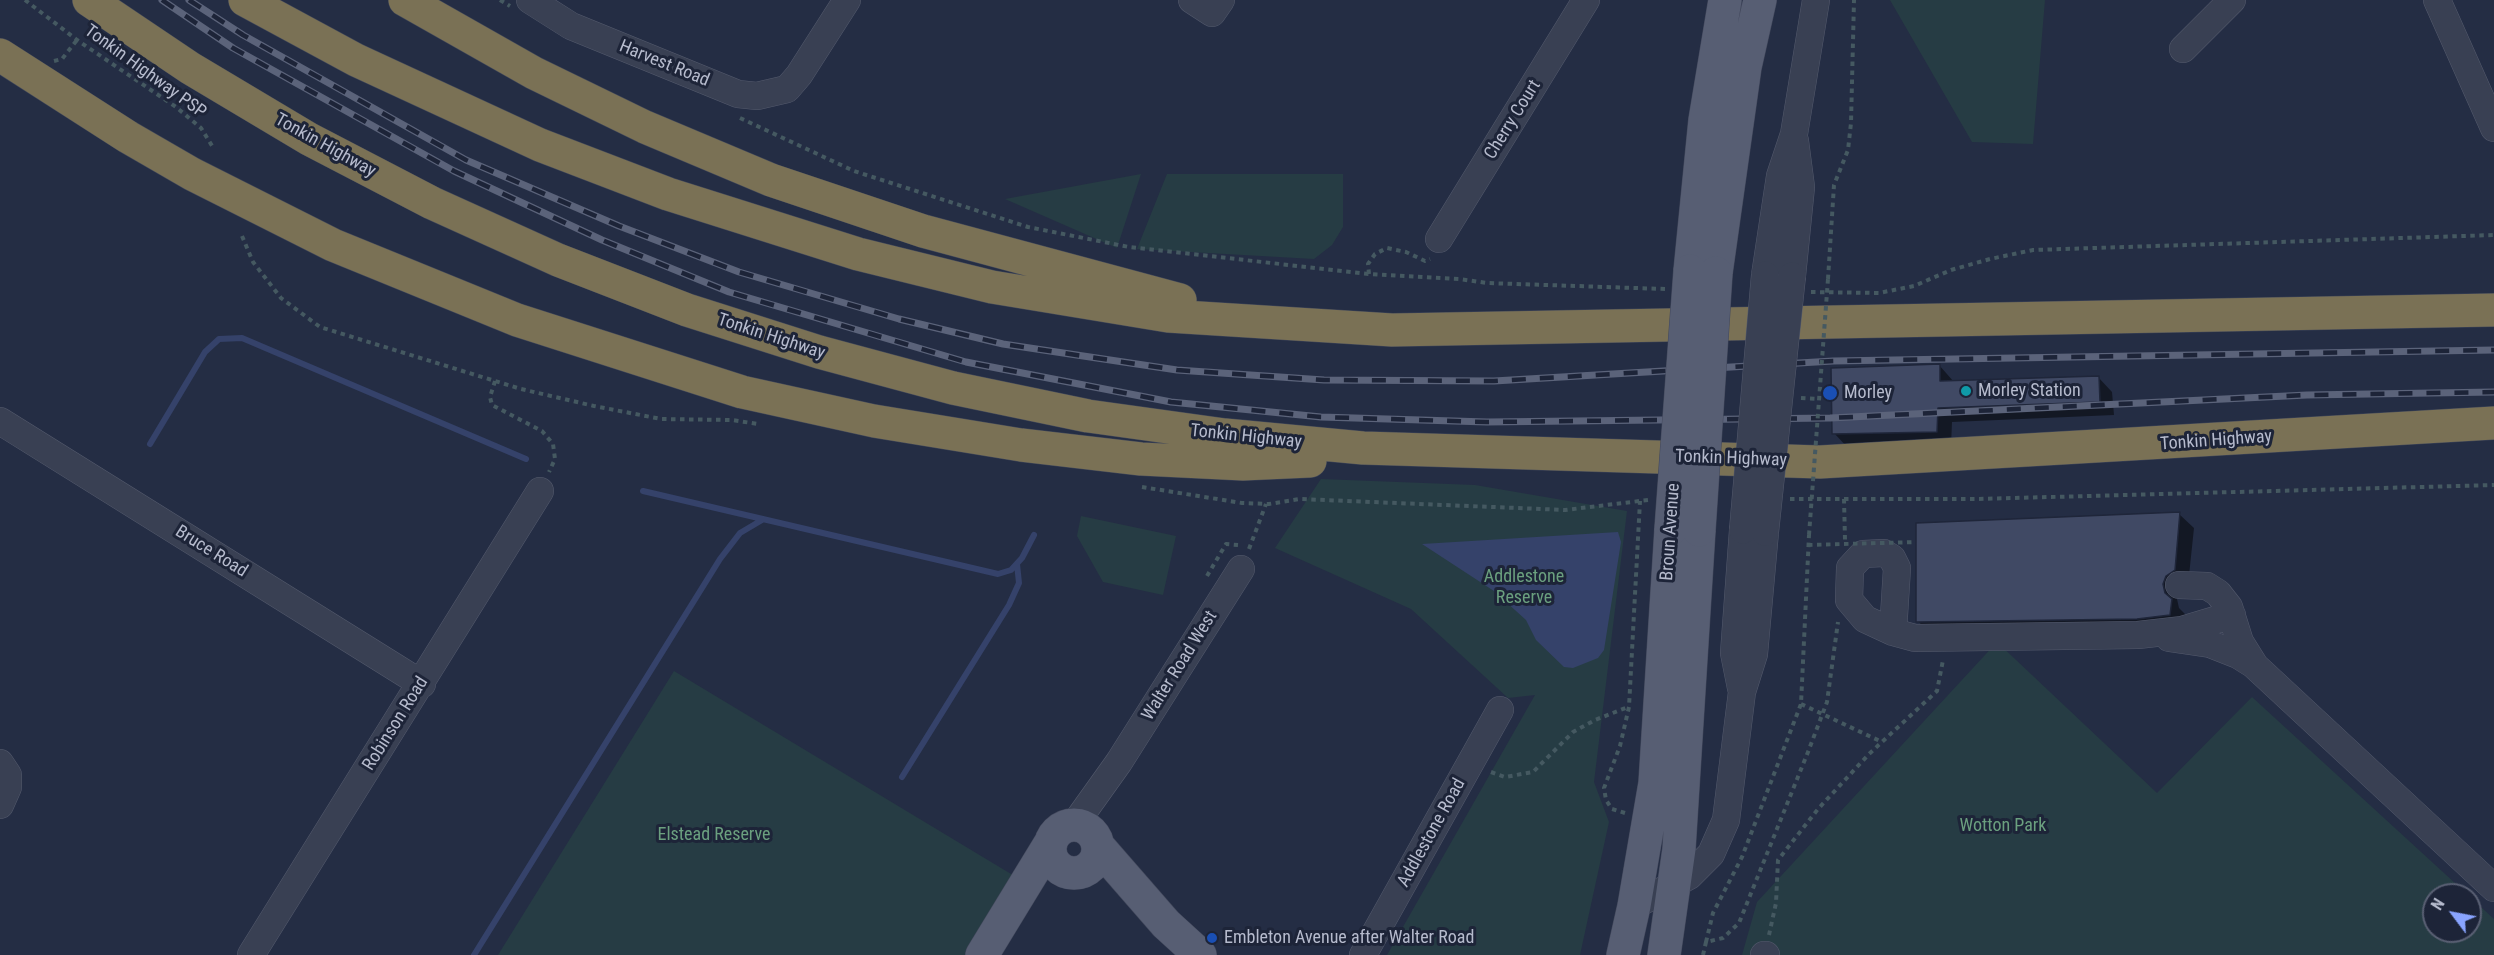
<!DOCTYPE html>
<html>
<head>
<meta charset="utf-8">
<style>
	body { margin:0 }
	#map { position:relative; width:2494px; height:955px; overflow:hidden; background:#242d44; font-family:"Roboto Condensed",sans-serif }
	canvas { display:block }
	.north { position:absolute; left:2422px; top:883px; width:60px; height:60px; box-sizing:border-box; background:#1d2438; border:2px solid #5a6074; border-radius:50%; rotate:302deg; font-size:16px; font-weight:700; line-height:24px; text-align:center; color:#b6bbcd }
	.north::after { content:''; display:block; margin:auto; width:21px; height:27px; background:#89a4ff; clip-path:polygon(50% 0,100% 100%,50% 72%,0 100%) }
</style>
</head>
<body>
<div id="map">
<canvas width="2494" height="955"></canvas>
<div class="north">N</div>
</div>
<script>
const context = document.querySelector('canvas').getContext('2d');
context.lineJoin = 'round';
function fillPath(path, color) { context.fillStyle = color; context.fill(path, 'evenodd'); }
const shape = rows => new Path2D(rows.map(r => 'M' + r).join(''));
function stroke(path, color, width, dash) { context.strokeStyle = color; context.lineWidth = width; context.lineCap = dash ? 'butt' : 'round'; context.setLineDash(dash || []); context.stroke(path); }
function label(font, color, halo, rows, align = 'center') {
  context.font = font + ' "Roboto Condensed",sans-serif'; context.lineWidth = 6; context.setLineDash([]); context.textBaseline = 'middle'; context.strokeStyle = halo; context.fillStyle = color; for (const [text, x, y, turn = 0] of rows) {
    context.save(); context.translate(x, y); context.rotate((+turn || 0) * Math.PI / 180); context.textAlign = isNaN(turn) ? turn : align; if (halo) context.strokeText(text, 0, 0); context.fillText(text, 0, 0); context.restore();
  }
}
const green = shape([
	[1890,0,2045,0,2033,144,1972,142],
	[1141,174,1117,248,1005,199],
	[1167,174,1343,174,1343,227,1332,245,1314,259,1137,249],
	[1321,479,1475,485,1627,511,1594,782,1609,822,1580,955,1387,955,1535,695,1508,698,1411,609,1275,548],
	[1081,516,1176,536,1163,595,1103,582,1077,536],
	[1997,642,2157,793,2252,697,2468,895,2434,895,2434,931,2470,931,2470,897,2494,919,2494,955,1742,955,1757,902],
	[674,671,1021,880,974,955,498,955]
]);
const water = shape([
	[1618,532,1621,542,1604,650,1598,658,1573,668,1564,667,1536,640,1526,620,1494,591,1422,544]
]);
const shadow = shape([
	[1939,365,1954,382,2098,377,2112,392,2114,415,1952,422,1951,446,1848,448,1834,433],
	[2179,514,2194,528,2188,585,2180,591,2177,599,2179,608,2186,615,2184,629,1932,636,1918,621]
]);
const stream = shape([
	[150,444,205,352,219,339,242,338,526,459],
	[643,491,998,574,1011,570,1022,558,1034,535],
	[902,777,1009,605,1019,583,1017,564],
	[474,955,720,559,740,533,762,520]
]);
const building = shape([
	[1940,364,1940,381,2099,376,2100,402,1938,408,1937,432,1832,434,1831,368,1940,364],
	[2180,512,2175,570,2166,576,2163,584,2165,593,2172,599,2170,615,2137,619,1916,622,1916,523,2180,512]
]);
const path = shape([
	[25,0,77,40,176,107,201,128,214,149],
	[500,0,510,6],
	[54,61,62,59,77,40],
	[740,118,854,171,1028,227,1129,247,1369,274,1459,279,1487,283,1665,289],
	[242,236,253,262,281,298,320,327,521,389,594,406,661,419,732,420,758,424],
	[1369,274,1368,264,1375,254,1387,248,1406,252,1425,261,1430,259],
	[1828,279,1834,185,1848,150,1851,123,1854,0],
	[1811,292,1879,293,1914,286,1951,270,1990,259,2033,250,2494,235],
	[495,381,490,397,492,405,542,431,553,444,555,459,549,472],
	[1801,398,1819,399],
	[1142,487,1242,503,1269,504,1300,499,1565,510,1648,500],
	[1790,499,1977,499,2494,485],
	[1844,499,1845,540],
	[1249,549,1266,504],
	[1207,576,1226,544,1238,545],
	[1801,704,1882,742],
	[1491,772,1505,777,1533,772,1573,732,1595,720,1628,707],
	[1625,813,1612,809,1606,800,1604,788,1620,746,1629,707,1640,501],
	[1769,935,1776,903,1778,860,1818,809,1869,754,1937,691,1943,660],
	[1706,942,1713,913,1742,857,1801,704,1809,535],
	[1703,955,1706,942,1723,938,1739,923,1808,752,1827,702,1838,622]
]);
const minor = shape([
	[530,0,571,26,738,94,757,96,787,89,799,75,847,0],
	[1192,0,1212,13,1221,0],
	[2437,0,2494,128],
	[2183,49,2232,0],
	[1439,239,1586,0],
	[1765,275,1780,176,1794,134,1816,0],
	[1792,276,1801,187,1795,141],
	[0,421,422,684],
	[2179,585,2207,586,2218,593,2229,607,2240,642,2255,666,2494,888],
	[1893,632,1897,568,1892,558,1884,553,1863,554,1850,568,1849,600,1865,619,1893,632,1915,638,2138,635,2182,630,2232,615],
	[2169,638,2210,644,2238,655,2254,665],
	[1741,688,1734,653,1743,530],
	[0,763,8,775,8,787,0,805],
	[1074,825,1119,762,1241,569],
	[1634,906,1689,876,1711,854,1726,820,1742,692,1754,654,1765,532],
	[251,955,540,491],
	[1363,955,1500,710],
	[1764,955,1766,955]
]);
const major = shape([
	[1690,271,1705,120,1725,0],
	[1716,273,1745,67,1760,0],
	'1050 849a24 24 0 1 1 48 0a24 24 0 1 1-48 0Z',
	[1098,846,1166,924,1200,955],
	[982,955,1051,842],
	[1623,955,1634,906,1655,783,1671,529],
	[1664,955,1679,849,1699,530]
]);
const highway = shape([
	[89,0,190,68,309,139,432,203,558,260,687,310,819,352,953,388,1088,416,1225,435,1363,448,1820,462,2494,423],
	[245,0,356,60,540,145,668,194,858,254,992,287,1168,316,1392,330,2494,310],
	[405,0,534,73,645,127,771,180,923,231,1180,300],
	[0,55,128,137,192,174,333,245,517,320,742,392,874,421,1021,445,1141,459,1243,464,1310,461]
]);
const rail = shape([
	[162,0,233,48,454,171,602,240,729,292,966,362,1171,402,1321,417,1487,422,1830,418,2307,395,2494,392],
	[189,0,243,35,466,160,619,226,739,272,899,319,1003,344,1177,370,1324,380,1494,381,1833,361,2494,350]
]);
const pathBridge = shape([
	[1809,535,1828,279],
	[1808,545,1916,542]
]);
const minorBridge = shape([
	[1743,530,1765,275],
	[1765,532,1792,276]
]);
const majorBridge = shape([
	[1671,529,1690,271],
	[1699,530,1716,273]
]);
const markers = [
	[1966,391,6,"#0f9aa8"],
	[1830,393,8,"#1a4fb4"],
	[1212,938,6,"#1a4fb4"]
];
const streetNames = [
	["Harvest Road",664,64,22],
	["Tonkin Highway PSP",145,72,36],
	["Cherry Court",1513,120,-58],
	["Tonkin Highway",325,146,29],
	["Tonkin Highway",771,337,18],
	["Tonkin Highway",1246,437,6],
	["Tonkin Highway",2216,441,-4],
	["Tonkin Highway",1731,459,2],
	["Broun Avenue",1671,532,-86],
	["Bruce Road",211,552,32],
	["Walter Road West",1180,666,-58],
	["Robinson Road",396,724,-58],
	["Addlestone Road",1432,833,-61]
];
const poiNames = [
	["Morley Station",1978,391],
	["Morley",1844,393],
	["Embleton Avenue after Walter Road",1224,938]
];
const parkNames = [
	["Addlestone",1524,577],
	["Reserve",1524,598],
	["Wotton Park",2003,826],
	["Elstead Reserve",714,835]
];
fillPath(green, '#263c44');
fillPath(water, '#35426a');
fillPath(shadow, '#0007');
stroke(stream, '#35426a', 6);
fillPath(building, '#404964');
stroke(building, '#1f263a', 1.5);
stroke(minor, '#545a6d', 28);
stroke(major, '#42485c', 34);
stroke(highway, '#40475a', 34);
stroke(path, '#455961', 4, [4.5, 4.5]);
stroke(minor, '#394053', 27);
stroke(major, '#575e73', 33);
stroke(highway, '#7a7155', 33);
stroke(rail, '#5b637a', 7);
stroke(rail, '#1d2438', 4.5, [14]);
stroke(minorBridge, '#545a6d', 28, []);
stroke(majorBridge, '#42485c', 34, []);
stroke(pathBridge, '#455961', 4, [4.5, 4.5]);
stroke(minorBridge, '#394053', 27);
stroke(majorBridge, '#575e73', 33);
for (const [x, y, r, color] of markers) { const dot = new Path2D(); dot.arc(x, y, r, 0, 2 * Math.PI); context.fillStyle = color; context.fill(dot); stroke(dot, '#1d2438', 2); }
label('18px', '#b6bbcd', '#1d2438', streetNames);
label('18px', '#b6bbcd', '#1d2438', poiNames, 'left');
label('18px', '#6ba07f', '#1d2438', parkNames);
</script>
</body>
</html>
